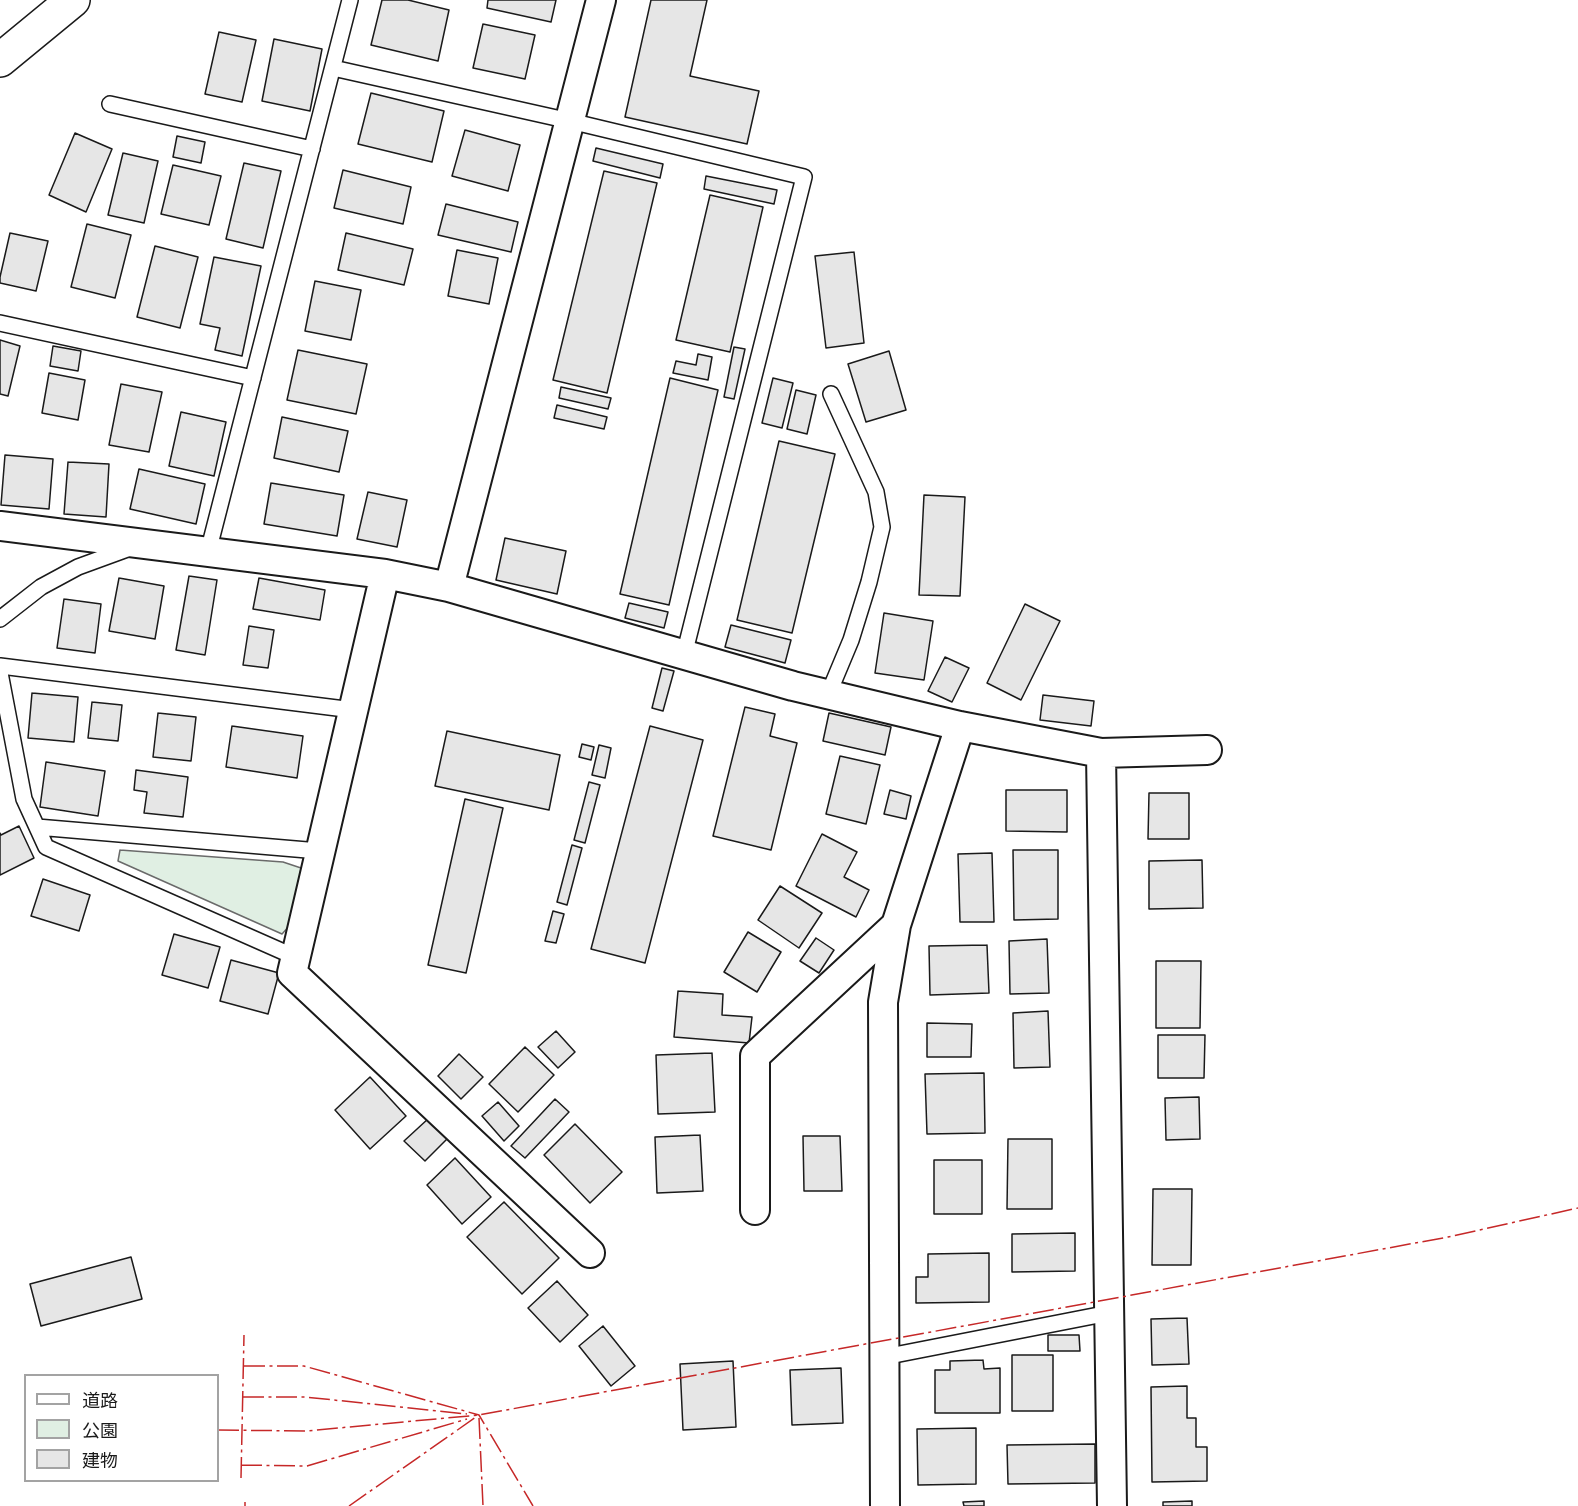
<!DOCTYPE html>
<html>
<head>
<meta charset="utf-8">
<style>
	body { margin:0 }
	#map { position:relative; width:1578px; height:1506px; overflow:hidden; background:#fff; font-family:"Golos Text","Noto Sans JP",sans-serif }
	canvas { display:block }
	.legend { position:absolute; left:24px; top:1374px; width:195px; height:108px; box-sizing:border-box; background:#fff; border:2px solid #a3a3a3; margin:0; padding:8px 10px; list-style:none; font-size:18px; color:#1a1a1a }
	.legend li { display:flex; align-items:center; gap:12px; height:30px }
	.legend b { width:30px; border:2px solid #a3a3a3 }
</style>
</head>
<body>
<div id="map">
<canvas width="1578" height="1506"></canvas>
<ul class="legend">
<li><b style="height:8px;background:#fff"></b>道路</li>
<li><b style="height:16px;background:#e0efe3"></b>公園</li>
<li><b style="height:16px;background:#e6e6e6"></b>建物</li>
</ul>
</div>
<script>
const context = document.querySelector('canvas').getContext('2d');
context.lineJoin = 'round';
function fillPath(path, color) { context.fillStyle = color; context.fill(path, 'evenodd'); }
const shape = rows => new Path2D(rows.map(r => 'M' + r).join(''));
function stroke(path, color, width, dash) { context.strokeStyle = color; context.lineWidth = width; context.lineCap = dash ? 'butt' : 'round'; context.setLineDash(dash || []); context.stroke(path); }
const green = shape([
	[120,850,283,862,301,868,293,922,282,934,118,861,120,850]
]);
const building = shape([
	[382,0,408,0,449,10,438,61,371,45,382,0],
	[488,0,556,0,551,22,487,8,488,0],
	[651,0,707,0,690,76,759,91,747,144,625,117,651,0],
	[483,24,535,35,525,79,473,68,483,24],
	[219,32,256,40,242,102,205,94,219,32],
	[274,39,322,49,310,111,262,101,274,39],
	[371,93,444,111,432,162,358,144,371,93],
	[465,130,520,145,508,191,452,176,465,130],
	[75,133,112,149,86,212,49,195,75,133],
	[177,136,205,142,201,163,173,157,177,136],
	[596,148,663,164,660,178,593,161,596,148],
	[123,153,158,161,144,223,108,215,123,153],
	[244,163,281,171,263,248,226,239,244,163],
	[173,165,221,176,209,225,161,214,173,165],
	[343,170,411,187,403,224,334,208,343,170],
	[604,171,657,183,607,393,553,380,604,171],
	[706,176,777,190,774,204,704,189,706,176],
	[710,195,763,207,730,352,676,340,710,195],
	[446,204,518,222,511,252,438,235,446,204],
	[87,224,131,235,115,298,71,287,87,224],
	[10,233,48,241,36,291,0,283,0,277,10,233],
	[346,233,413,249,404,285,338,270,346,233],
	[155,246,198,257,180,328,137,317,155,246],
	[457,250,498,258,489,304,448,296,457,250],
	[854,252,864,343,826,348,815,256,854,252],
	[214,257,261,266,242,356,215,350,220,328,200,324,214,257],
	[315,281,361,290,351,340,305,331,315,281],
	[0,340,20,346,8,396,0,394,0,340],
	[53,346,81,351,78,371,50,366,53,346],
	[734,347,745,349,734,399,724,397,734,347],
	[298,350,367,364,356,414,287,400,298,350],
	[889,351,906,410,866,422,848,364,889,351],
	[698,354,712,357,708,380,673,373,676,361,696,365,698,354],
	[49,373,85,380,78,420,42,413,49,373],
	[670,378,718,390,669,605,620,594,670,378],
	[773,378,793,383,782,428,762,423,773,378],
	[121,384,162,392,149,452,109,445,121,384],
	[561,387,611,398,608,409,559,398,561,387],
	[796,390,816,395,807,434,787,429,796,390],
	[557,405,607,417,604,429,554,418,557,405],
	[181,412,226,422,214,476,169,466,181,412],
	[282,417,348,431,339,472,274,458,282,417],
	[779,441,835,454,792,633,737,620,779,441],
	[5,455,53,459,49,509,1,505,5,455],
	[68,462,109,464,106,517,64,514,68,462],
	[139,469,205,484,196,524,130,509,139,469],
	[271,483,344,495,337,536,264,524,271,483],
	[368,492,407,500,397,547,357,539,368,492],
	[924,495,965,497,960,596,919,595,924,495],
	[505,538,566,551,557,594,496,580,505,538],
	[189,576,217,580,205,655,176,650,189,576],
	[119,578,164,586,155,639,109,631,119,578],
	[259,578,325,590,320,620,253,609,259,578],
	[64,599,101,604,95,653,57,648,64,599],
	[629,603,668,612,664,628,625,618,629,603],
	[1025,604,1060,621,1021,700,987,683,1025,604],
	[884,613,933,621,924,680,875,673,884,613],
	[731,625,791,640,785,663,725,647,731,625],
	[249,626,274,630,268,668,243,665,249,626],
	[945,657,969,668,952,702,928,691,945,657],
	[662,668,674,671,663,711,652,708,662,668],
	[32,693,78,697,74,742,28,738,32,693],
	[1043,695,1094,701,1091,726,1040,720,1043,695],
	[92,702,122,705,118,741,88,738,92,702],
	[745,707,775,714,770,736,797,743,771,850,713,836,745,707],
	[158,713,196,717,191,761,153,757,158,713],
	[829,713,891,727,885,755,823,741,829,713],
	[232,726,303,736,297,778,226,767,232,726],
	[650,726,703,740,645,963,591,949,650,726],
	[447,731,560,755,549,810,435,786,447,731],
	[582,744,594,747,591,760,579,757,582,744],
	[599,745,611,748,605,778,592,775,599,745],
	[840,756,880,765,866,824,826,814,840,756],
	[46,762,105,771,98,816,40,807,46,762],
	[136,770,188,777,183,817,144,813,147,792,134,790,136,770],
	[589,782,600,785,585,843,574,840,589,782],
	[890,790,911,796,906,819,884,814,890,790],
	[1006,790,1067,790,1067,832,1006,831,1006,790],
	[1149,793,1189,793,1189,839,1148,839,1149,793],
	[465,799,503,808,466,973,428,965,465,799],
	[19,826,34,858,0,875,0,833,1,835,19,826],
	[822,834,857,852,844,877,869,890,856,917,796,886,822,834],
	[572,845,582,848,567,905,557,902,572,845],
	[1013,850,1058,850,1058,919,1014,920,1013,850],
	[992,853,994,922,960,922,958,854,992,853],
	[1202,860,1203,908,1149,909,1149,861,1202,860],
	[43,879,90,895,79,931,31,916,43,879],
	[780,886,822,913,799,948,758,920,780,886],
	[553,911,564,914,556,943,545,941,553,911],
	[748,932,781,952,757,992,724,972,748,932],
	[174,934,220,947,208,988,162,975,174,934],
	[816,938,834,950,819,973,800,961,816,938],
	[1047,939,1049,993,1010,994,1009,941,1047,939],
	[987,945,989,993,930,995,929,946,987,945],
	[231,960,279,973,268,1014,220,1001,231,960],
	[1156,961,1201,961,1200,1028,1156,1028,1156,961],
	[678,991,723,994,722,1015,752,1017,749,1043,674,1037,678,991],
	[1048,1011,1050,1067,1014,1068,1013,1013,1048,1011],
	[927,1023,972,1024,971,1057,927,1057,927,1023],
	[556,1031,575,1052,558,1068,538,1047,556,1031],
	[1158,1035,1205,1035,1204,1078,1158,1078,1158,1035],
	[525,1047,554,1075,518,1112,489,1084,525,1047],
	[712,1053,715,1112,658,1114,656,1055,712,1053],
	[459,1054,483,1077,461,1099,438,1076,459,1054],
	[984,1073,985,1133,927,1134,925,1074,984,1073],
	[370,1077,406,1116,370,1149,335,1110,370,1077],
	[1199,1097,1200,1139,1166,1140,1165,1098,1199,1097],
	[555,1099,569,1112,525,1158,511,1146,555,1099],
	[498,1102,519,1126,504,1141,482,1116,498,1102],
	[429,1118,448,1138,425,1161,404,1141,429,1118],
	[575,1124,622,1172,590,1203,544,1155,575,1124],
	[700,1135,703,1191,657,1193,655,1137,700,1135],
	[803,1136,840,1136,842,1191,804,1191,803,1136],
	[1008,1139,1052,1139,1052,1209,1007,1209,1008,1139],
	[455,1158,491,1197,462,1224,427,1185,455,1158],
	[934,1160,982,1160,982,1214,934,1214,934,1160],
	[1153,1189,1192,1189,1191,1265,1152,1265,1153,1189],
	[504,1202,559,1258,522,1294,467,1237,504,1202],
	[1075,1233,1075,1271,1012,1272,1012,1234,1075,1233],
	[989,1253,989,1302,916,1303,916,1277,928,1277,928,1254,989,1253],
	[131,1257,142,1299,41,1326,30,1284,131,1257],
	[557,1281,588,1315,560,1342,528,1308,557,1281],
	[1187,1318,1189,1364,1152,1365,1151,1319,1187,1318],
	[603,1326,635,1366,611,1386,579,1346,603,1326],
	[1048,1335,1079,1335,1080,1351,1048,1351,1048,1335],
	[1012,1355,1053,1355,1053,1411,1012,1411,1012,1355],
	[983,1360,984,1369,1000,1368,1000,1413,935,1413,935,1370,950,1370,950,1361,983,1360],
	[733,1361,736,1427,683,1430,680,1364,733,1361],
	[841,1368,843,1423,792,1425,790,1370,841,1368],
	[1187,1386,1187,1418,1196,1418,1196,1447,1207,1447,1207,1481,1152,1482,1151,1387,1187,1386],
	[976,1428,976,1484,918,1485,917,1429,976,1428],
	[1095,1444,1095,1483,1008,1484,1007,1445,1095,1444],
	[984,1501,984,1506,964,1506,963,1502,984,1501],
	[1192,1501,1192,1506,1163,1506,1163,1502,1192,1501]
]);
const service = shape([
	[333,68,570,121,804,177,684,655],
	[110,104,312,149],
	[0,323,253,378],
	[208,552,350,0],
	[0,619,41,587,78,567,130,548],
	[0,666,353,710],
	[0,673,24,799,46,847,295,957],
	[828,695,851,640,869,582,882,527,876,492,831,394],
	[37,827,319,851],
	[884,1357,1109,1313]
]);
const minor = shape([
	[0,526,385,574,449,587,793,686,960,726,1101,753,1207,750],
	[385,574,292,973,590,1253],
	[449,587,601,0],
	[1101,753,1112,1506],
	[755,1210,755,1056,896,925],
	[885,1506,883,1002,896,925,960,726]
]);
const secondary = shape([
	[0,60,73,0]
]);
const power = shape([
	[244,1366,304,1366,479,1415,533,1506],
	[243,1397,305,1397,467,1414],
	[479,1418,483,1506],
	[218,1430,306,1431,479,1415,1448,1237,1578,1208],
	[241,1465,307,1466,467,1419],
	[241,1478,244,1335],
	[245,1506,245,1502],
	[349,1506,476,1417]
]);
fillPath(green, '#e0efe3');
stroke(green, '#6a6a6a', 1.5);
fillPath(building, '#e6e6e6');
stroke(building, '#1a1a1a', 1.5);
stroke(service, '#1a1a1a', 18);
stroke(minor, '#1a1a1a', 32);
stroke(secondary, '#1a1a1a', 36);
stroke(service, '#fff', 15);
stroke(minor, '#fff', 28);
stroke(secondary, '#fff', 33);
stroke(power, '#c62828', 1.5, [21, 4.5, 3, 4.5]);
</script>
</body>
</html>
